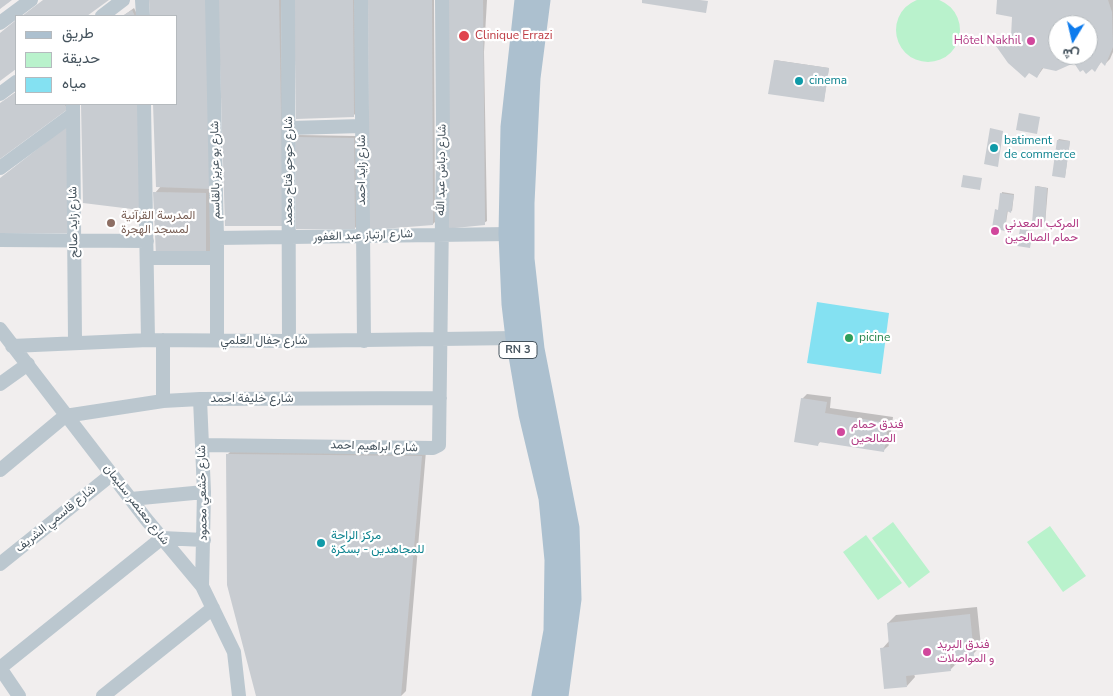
<!DOCTYPE html>
<html>
<head>
<meta charset="utf-8">
<style>
	body { margin:0 }
	#map { position:relative; width:1113px; height:696px; overflow:hidden; background:#f1eeee; font-family:"Nunito Sans",Vazirmatn,sans-serif }
	canvas { display:block }
	.legend { position:absolute; left:15px; top:15px; width:162px; height:90px; box-sizing:border-box; background:#fff; border:1px solid #b5babe; margin:0; padding:6px 9px; list-style:none; font-size:15px; color:#45535d }
	.legend li { display:flex; align-items:center; gap:10px; height:25px }
	.legend b { width:25px; border:1px solid #b5babe }
	.north { position:absolute; left:1048px; top:15px; width:50px; height:50px; box-sizing:border-box; background:#fff; border:1px solid #b5babe; border-radius:50%; rotate:189deg; font-size:14px; font-weight:700; line-height:20px; text-align:center; color:#45535d }
	.north::after { content:''; display:block; margin:auto; width:18px; height:22px; background:#0d7bed; clip-path:polygon(50% 0,100% 100%,50% 72%,0 100%) }
</style>
</head>
<body>
<div id="map">
<canvas width="1113" height="696"></canvas>
<ul class="legend">
<li><b style="height:6px;background:#acc0cf"></b>طريق</li>
<li><b style="height:14px;background:#b9f2cc"></b>حديقة</li>
<li><b style="height:14px;background:#84e1f2"></b>مياه</li>
</ul>
<div class="north">ش</div>
</div>
<script>
const context = document.querySelector('canvas').getContext('2d');
context.lineJoin = 'round';
function fillPath(path, color) { context.fillStyle = color; context.fill(path, 'evenodd'); }
const shape = rows => new Path2D(rows.map(r => 'M' + r).join(''));
function stroke(path, color, width, dash) { context.strokeStyle = color; context.lineWidth = width; context.lineCap = dash ? 'butt' : 'round'; context.setLineDash(dash || []); context.stroke(path); }
function label(font, color, halo, rows, align = 'center') {
  context.font = font + ' "Nunito Sans",Vazirmatn,sans-serif'; context.lineWidth = 4.5; context.setLineDash([]); context.textBaseline = 'middle'; context.strokeStyle = halo; context.fillStyle = color; for (const [text, x, y, turn = 0] of rows) {
    context.save(); context.translate(x, y); context.rotate((+turn || 0) * Math.PI / 180); context.textAlign = isNaN(turn) ? turn : align; if (halo) context.strokeText(text, 0, 0); context.fillText(text, 0, 0); context.restore();
  }
}
const green = shape([
	'896 30a32 32 0 1 1 64 0a32 32 0 1 1-64 0Z',
	[893,522,930,572,909,588,872,538],
	[1050,526,1086,576,1063,592,1027,542],
	[866,535,902,583,878,600,843,552]
]);
const water = shape([
	[817,302,889,313,881,374,807,363]
]);
const shadow = shape([
	[44,0,107,0,85,16,23,16],
	[151,0,209,0,211,250,205,255,155,193,161,186,157,186,154,104,176,104,176,16,151,16],
	[219,0,281,0,284,223],
	[295,0,355,0,355,114,353,116],
	[369,0,434,0,435,222,433,224],
	[448,0,487,0,484,52,487,221,484,223],
	[998,0,1113,0,1113,52,1110,59,1105,64,1102,61,1095,70,1075,62,1044,67,1037,77,998,46,1013,35,1013,16],
	[1058,25,1088,25,1088,55,1058,55],
	[134,8,138,16,123,16],
	[775,60,829,68,824,100],
	[16,92,16,104,68,104,69,106,0,158,0,104],
	[82,104,142,104,84,202],
	[299,135,356,136,357,226,355,228,297,138],
	[1059,139,1070,141,1065,177,1058,140],
	[1037,186,1048,188,1045,224,1037,187],
	[1002,192,1014,194,1012,211,1008,210,1005,229,996,210,999,210],
	[807,394,831,397,830,408,893,417,889,445,883,451,821,441,818,444,802,399],
	[233,449,426,451,406,691,401,696,257,696,227,455],
	[977,607,981,646,973,654,958,656,958,662,950,670,914,674,915,677,907,686,882,649,890,640,888,623,896,615]
]);
const building = shape([
	[0,0,12,0,0,9],
	[43,0,109,0,87,16,22,16],
	[149,0,207,0,211,189,156,187,153,104,176,104,176,16,150,16],
	[218,0,279,0,283,226,225,226],
	[294,0,353,0,354,117,296,119],
	[368,0,432,0,433,225,369,230],
	[447,0,483,0,485,225,445,229],
	[642,0,700,0,708,1,706,13,642,3],
	[997,0,1108,0,1112,12,1113,47,1105,66,1101,62,1095,72,1092,69,1086,74,1083,70,1080,72,1074,63,1056,71,1042,68,1037,78,1029,73,1025,78,1008,63,996,46,1011,37,1012,17,996,14],
	[1058,25,1088,25,1088,55,1058,55],
	[132,10,135,16,122,16],
	[16,20,16,69,0,81,0,33],
	[774,60,829,68,824,102,768,94],
	[16,92,16,104,64,104,68,109,0,159,0,103],
	[81,104,140,104,140,210,83,203],
	[1019,113,1040,117,1037,134,1016,130],
	[67,126,67,233,0,233,0,178],
	[990,128,1003,131,998,167,984,164],
	[295,137,354,138,355,229,296,229],
	[1057,140,1070,141,1065,178,1052,176],
	[963,175,982,178,980,190,961,187],
	[1035,186,1047,188,1045,225,1032,223],
	[153,192,206,193,206,257,156,255],
	[1000,193,1014,195,1011,213,1007,211,1005,231,992,228,995,209,998,210],
	[1020,229,1033,231,1030,248,1017,246],
	[801,398,827,402,825,413,888,423,884,452,819,442,818,446,794,442],
	[226,454,422,456,401,696,256,696,227,585],
	[970,614,974,656,949,658,951,671,906,676,907,687,884,689,880,648,889,647,887,623]
]);
const minor = shape([
	[142,0,143,16],
	[212,0,217,238,217,340],
	[288,0,289,341],
	[361,0,364,341],
	[102,16,123,0],
	[0,23,31,0],
	[0,94,16,82],
	[73,104,75,341],
	[144,104,148,340],
	[290,128,362,126],
	[0,168,72,115],
	[217,238,509,234],
	[0,240,147,241],
	[147,258,216,258],
	[0,329,146,519,202,586,234,652,239,696],
	[163,340,163,401],
	[12,346,148,340,289,341,516,338],
	[0,384,28,364],
	[200,399,204,492,202,586],
	[202,445,433,448,439,445,443,142,442,0],
	[0,470,65,416,163,401,200,399,440,398],
	[131,499,204,492],
	[0,564,111,475],
	[0,668,162,538,204,540],
	[0,668,19,696],
	[103,696,213,608]
]);
const primary = shape([
	[525,0,511,127,509,234,512,304,516,338,529,414,549,498,555,560,554,631,542,696],
	[540,0,530,78,524,203,524,259,534,349,569,528,571,599,558,696]
]);
const markers = [
	[464,36,6,"#e0444e"],
	[1031,41,5,"#d1479c"],
	[799,81,5,"#0f9aa8"],
	[994,148,5,"#0f9aa8"],
	[111,223,5,"#8d6e63"],
	[995,231,5,"#d1479c"],
	[849,338,5,"#2e9e5b"],
	[841,432,5,"#d1479c"],
	[321,543,5,"#0f9aa8"],
	[927,652,5,"#d1479c"]
];
const shields = [
	[518,350,38]
];
const shieldNames = [
	["RN 3",518,350]
];
const healthNames = [
	["Clinique Errazi",475,36]
];
const hotelNames = [
	["Hôtel Nakhil",1021,41,"right"],
	["المركب المعدني",1005,224],
	["حمام الصالحين",1005,238],
	["فندق حمام",851,425],
	["الصالحين",851,439],
	["فندق البريد",937,645],
	["و المواصلات",937,659]
];
const cultureNames = [
	["cinema",809,81],
	["batiment",1004,141],
	["de commerce",1004,155],
	["مركز الراحة",331,536],
	["للمجاهدين - بسكرة",331,550]
];
const streetNames = [
	["شارع بو عزيز بالقاسم",216,170,-91],
	["شارع زايد احمد",362,170,-90],
	["شارع دباش عبد الله",442,170,-89],
	["شارع حوحو فتاح محمد",289,171,-90],
	["شارع زايد صالح",74,222,-91],
	["شارع ارتباز عبد الغفور",363,236,-2],
	["شارع جفال العلمي",264,341],
	["شارع خليفة احمد",252,399],
	["شارع ابراهيم احمد",374,447,2],
	["شارع خشعي محمود",203,493,-91],
	["شارع معنصر سليمان",136,505,52],
	["شارع قاسمي الشريف",56,519,-39]
];
const educationNames = [
	["المدرسة القرآنية",121,216],
	["لمسجد الهجرة",121,230]
];
const leisureNames = [
	["picine",859,338]
];
fillPath(green, '#b9f2cc');
fillPath(water, '#84e1f2');
fillPath(shadow, '#0003');
fillPath(building, '#c8ccd1');
stroke(minor, '#bbc7cf', 14);
stroke(primary, '#acc0cf', 21);
for (const [x, y, r, color] of markers) { const dot = new Path2D(); dot.arc(x, y, r, 0, 2 * Math.PI); context.fillStyle = color; context.fill(dot); stroke(dot, '#fff', 2); }
for (const [x, y, w] of shields) { const box = new Path2D(); box.roundRect(x - w / 2, y - 8.5, w, 17, 4); context.fillStyle = '#fff'; context.fill(box); stroke(box, '#45535d', 1); }
label('bold 11px', '#45535d', null, shieldNames);
label('12px', '#be3a42', '#fff', healthNames, 'left');
label('12px', '#b23c85', '#fff', hotelNames, 'left');
label('12px', '#0d838f', '#fff', cultureNames, 'left');
label('12px', '#45535d', '#fff', streetNames);
label('12px', '#785e54', '#fff', educationNames, 'left');
label('12px', '#27864d', '#fff', leisureNames, 'left');
</script>
</body>
</html>
